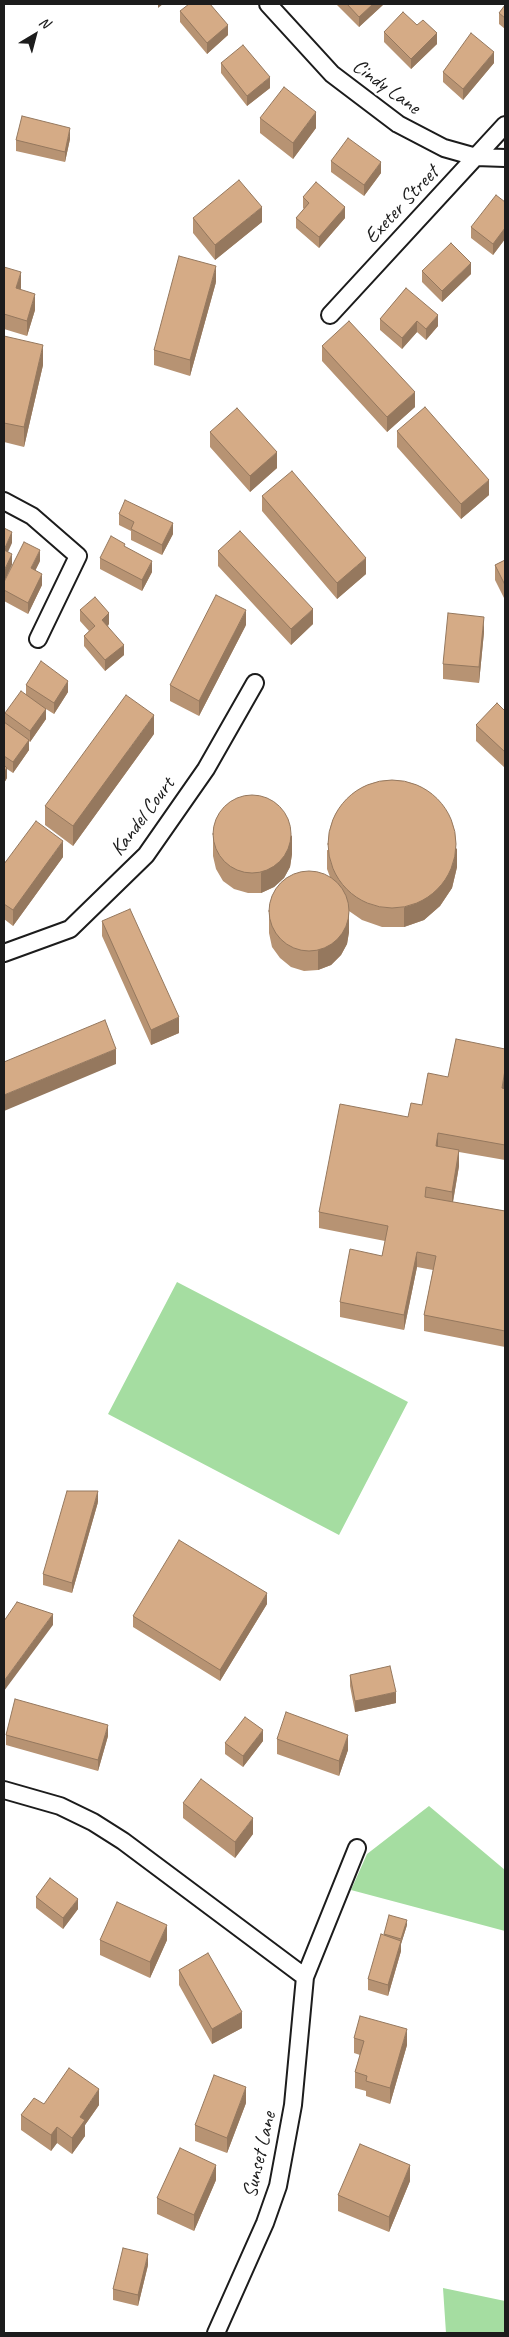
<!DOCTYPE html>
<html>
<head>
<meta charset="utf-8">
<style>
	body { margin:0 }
	#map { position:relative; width:509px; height:2337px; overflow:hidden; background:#fff; font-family:Caveat,sans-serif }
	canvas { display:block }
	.frame { position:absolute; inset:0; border:5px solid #1c1c1c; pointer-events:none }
	.north { position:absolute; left:10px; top:10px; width:50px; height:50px; -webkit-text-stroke:4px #fff; paint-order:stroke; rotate:37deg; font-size:14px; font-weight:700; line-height:20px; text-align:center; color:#1c1c1c }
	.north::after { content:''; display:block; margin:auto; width:18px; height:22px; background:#1c1c1c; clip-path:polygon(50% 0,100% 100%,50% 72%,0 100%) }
</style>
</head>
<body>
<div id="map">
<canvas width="509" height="2337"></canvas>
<div class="frame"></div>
<div class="north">N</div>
</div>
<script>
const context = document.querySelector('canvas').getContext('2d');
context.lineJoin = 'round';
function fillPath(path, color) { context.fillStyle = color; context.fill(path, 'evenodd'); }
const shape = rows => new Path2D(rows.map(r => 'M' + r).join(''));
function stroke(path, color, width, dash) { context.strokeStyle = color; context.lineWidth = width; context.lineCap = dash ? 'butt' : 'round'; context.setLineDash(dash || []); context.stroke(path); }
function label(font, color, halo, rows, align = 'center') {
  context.font = font + ' Caveat,sans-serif'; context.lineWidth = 4.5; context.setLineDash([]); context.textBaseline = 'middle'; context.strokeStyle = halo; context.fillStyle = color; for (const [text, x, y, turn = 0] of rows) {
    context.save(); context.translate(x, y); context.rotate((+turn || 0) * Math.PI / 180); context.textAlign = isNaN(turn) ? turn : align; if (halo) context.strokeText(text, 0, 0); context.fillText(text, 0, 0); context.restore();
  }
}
const green = shape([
	[177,1282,408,1402,339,1535,108,1414],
	[429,1806,505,1870,505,1931,351,1890,367,1854],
	[443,2288,505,2301,505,2333,446,2333]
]);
const minor = shape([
	[268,4,332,74,398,124,444,148,476,157,505,158],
	[330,315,505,125],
	[4,501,32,516,78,556,38,639],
	[4,953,70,929,146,855,206,769,255,683],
	[4,1790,60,1806,93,1822,123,1841,305,1977,293,2105,278,2186,265,2223,216,2333],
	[305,1977,357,1848]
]);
const wall = shape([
	[336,4,384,4,359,27],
	[505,5,505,29,499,24,499,13],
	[180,11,228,35,207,54,180,22],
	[384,32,437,44,411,69,384,42],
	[221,63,270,88,247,106,221,73],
	[494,63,463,100,443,82,443,72],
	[260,118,316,128,293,159,260,133],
	[70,139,65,162,16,151,16,140],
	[331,161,381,173,364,196,331,172],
	[303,197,345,218,319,248,296,228,296,218,304,209,303,208],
	[505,202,505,239,493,255,471,238,471,227],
	[193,218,262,222,215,260,193,233],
	[4,267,21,288,20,290,35,310,27,336,4,329],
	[422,271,471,274,442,302,422,282],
	[216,282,190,376,154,365,154,350],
	[406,288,438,326,426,340,417,332,402,349,380,330,380,319],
	[4,336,43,365,24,447,4,442],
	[322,346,415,407,387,432,322,361],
	[397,431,489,495,461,519,397,447],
	[210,432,277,468,250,492,210,447],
	[262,496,366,574,337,599,262,511],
	[119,514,173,534,162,555,131,540,131,531,119,525],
	[218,551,313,624,291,645,218,566],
	[100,558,152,572,142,591,100,569],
	[505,560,505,600,495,580,495,565],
	[40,561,35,571,42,585,28,614,4,601,4,582],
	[80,610,109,624,108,626,124,655,105,671,84,646,84,636,89,631,80,621],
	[246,625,199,716,170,701,170,685],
	[484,632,479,683,443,679,443,664],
	[26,685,68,692,54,714,46,709,46,719,30,742,29,741,29,750,13,773,7,769,7,778,4,783,4,722,5,723,5,713,26,694],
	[505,711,505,768,476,741,476,725],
	[154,734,73,846,45,825,45,806],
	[213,836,292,854,290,867,284,878,274,887,261,893,248,893,234,889,223,881,216,869,213,856],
	[327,850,457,867,452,888,440,906,424,920,404,927,382,927,362,920,349,911,349,932,347,944,341,955,331,965,318,970,304,971,291,967,280,958,272,947,269,933,269,913,330,877,327,869],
	[63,857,13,926,4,919,4,864],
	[102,921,179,1033,151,1045,102,936],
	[505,1089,505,1160,459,1152,459,1166,453,1202,505,1211,505,1347,424,1331,424,1315,433,1270,417,1267,404,1330,340,1317,340,1302,382,1256,385,1241,319,1228,319,1212,408,1117,422,1105],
	[98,1502,72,1593,43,1585,43,1574],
	[267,1604,220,1681,133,1627,133,1616],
	[350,1675,396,1703,355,1712,350,1686],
	[6,1735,108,1736,98,1771,6,1745],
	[277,1739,348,1750,339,1776,277,1754],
	[263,1741,243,1767,225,1754,225,1743],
	[183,1803,253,1834,235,1858,183,1818],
	[36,1897,78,1909,63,1929,36,1908],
	[407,1925,401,1944,401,1951,388,1996,368,1990,368,1979,384,1934],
	[100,1940,167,1940,150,1978,100,1955],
	[179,1970,242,2028,212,2044,179,1985],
	[354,2038,407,2045,390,2104,366,2096,366,2091,355,2088,355,2072,360,2055,354,2053],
	[246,2103,227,2153,195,2141,195,2125],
	[44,2104,99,2105,85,2125,85,2136,72,2154,57,2143,51,2151,21,2130,21,2115],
	[216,2180,194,2231,157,2214,157,2198],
	[410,2181,389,2232,338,2211,338,2195],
	[148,2265,138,2306,113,2300,113,2289]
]);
const shadedWall = shape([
	[158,4,163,4,158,8],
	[373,4,384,4,359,27,359,17],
	[228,25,228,35,207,54,207,43],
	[437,33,437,44,411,69,411,59],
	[494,52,494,63,463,100,463,89],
	[270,77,270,88,247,106,247,96],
	[316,112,316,128,293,159,293,143],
	[70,128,70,139,65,162,65,152],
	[381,162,381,173,364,196,364,185],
	[262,207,262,222,215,260,215,245],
	[345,207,345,218,319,248,319,237],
	[505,228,505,239,493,255,493,244],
	[471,263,471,274,442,302,442,291],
	[216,266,216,282,190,376,190,360],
	[21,272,21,288,16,304,16,288],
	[35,294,35,310,27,336,27,321],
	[438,315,438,326,426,340,426,329],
	[417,321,417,332,402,349,402,338],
	[43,345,43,365,24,447,24,427],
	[415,392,415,407,387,432,387,417],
	[277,452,277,468,250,492,250,476],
	[489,480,489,495,461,519,461,504],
	[173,523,173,534,162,555,162,545],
	[12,532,12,543,4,561,4,550],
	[40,550,40,561,31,579,31,568],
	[12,554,12,565,4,582,4,571],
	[366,558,366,574,337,599,337,583],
	[152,561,152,572,142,591,142,580],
	[42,574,42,585,28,614,28,603],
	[313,609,313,624,291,645,291,629],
	[246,610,246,625,199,716,199,701],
	[109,613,109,624,102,630,102,620],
	[484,617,484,632,479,683,479,667],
	[124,645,124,655,105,671,105,660],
	[68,681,68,692,54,714,54,703],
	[46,709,46,719,30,742,30,731],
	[154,715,154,734,73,846,73,826],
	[29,740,29,750,13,773,13,762],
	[7,768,7,778,4,783,4,772],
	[292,835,292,854,290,867,284,878,274,887,261,893,261,873],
	[63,841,63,857,13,926,13,910],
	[457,848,457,867,452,888,440,906,424,920,404,927,404,908],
	[349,912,349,932,347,944,341,955,331,965,318,970,318,951],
	[179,1017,179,1033,151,1045,151,1030],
	[116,1049,116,1064,4,1111,4,1095],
	[505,1070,505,1085,502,1104,502,1088],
	[438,1133,438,1149,436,1146],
	[459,1150,459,1166,452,1207,452,1192],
	[417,1252,417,1267,404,1330,404,1315],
	[98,1491,98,1502,72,1593,72,1583],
	[267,1593,267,1604,220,1681,220,1670],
	[53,1614,53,1625,4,1691,4,1681],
	[396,1692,396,1703,355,1712,355,1701],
	[108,1725,108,1736,98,1771,98,1760],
	[263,1730,263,1741,243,1767,243,1756],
	[348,1735,348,1750,339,1776,339,1761],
	[253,1818,253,1834,235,1858,235,1842],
	[78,1899,78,1909,63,1929,63,1918],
	[407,1920,407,1925,401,1944,401,1951,388,1996,388,1985,401,1941],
	[167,1925,167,1940,150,1978,150,1962],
	[242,2012,242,2028,212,2044,212,2029],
	[407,2029,407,2045,390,2104,390,2088],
	[246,2087,246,2103,227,2153,227,2138],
	[99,2089,99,2105,85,2125,85,2136,72,2154,72,2138,80,2117],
	[57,2127,57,2143,51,2151,51,2135],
	[216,2165,216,2180,194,2231,194,2215],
	[410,2165,410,2181,389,2232,389,2217],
	[148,2254,148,2265,138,2306,138,2295]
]);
const building = shape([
	[189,4,210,4,228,25,207,43,180,11,189,4],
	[347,4,373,4,359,17,347,4],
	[505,5,505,18,499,13,505,5],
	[403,12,417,25,423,20,437,33,411,59,384,32,403,12],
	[471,33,494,52,463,89,443,72,471,33],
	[243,45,270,77,247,96,221,63,243,45],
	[284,87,316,112,293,143,260,118,284,87],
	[22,116,70,128,65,152,16,140,22,116],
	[348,138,381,162,364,185,331,161,348,138],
	[239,180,262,207,215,245,193,218,239,180],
	[316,182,345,207,319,237,296,218,309,203,303,197,316,182],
	[496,195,505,202,505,228,493,244,471,227,496,195],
	[451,243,471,263,442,291,422,271,451,243],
	[179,256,216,266,190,360,154,350,179,256],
	[4,267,21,272,16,288,35,294,27,321,4,314,4,267],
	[406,288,438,315,426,329,417,321,402,338,380,319,406,288],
	[349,321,415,392,387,417,322,346,349,321],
	[4,336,43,345,24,427,4,423,4,336],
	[425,407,489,480,461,504,397,431,425,407],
	[237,408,277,452,250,476,210,432,237,408],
	[292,471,366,558,337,583,262,496,292,471],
	[125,500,173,523,162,545,131,529,134,522,119,514,125,500],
	[4,528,12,532,4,550,12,554,4,571,4,528],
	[240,531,313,609,291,629,218,551,240,531],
	[111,536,125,544,124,546,152,561,142,580,100,558,111,536],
	[24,542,40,550,31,568,42,574,28,603,4,590,4,582,24,542],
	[505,560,505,585,495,565,505,560],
	[216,595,246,610,199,701,170,685,216,595],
	[95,597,109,613,102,620,124,645,105,660,84,636,95,626,80,610,95,597],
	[448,613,484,617,479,667,443,664,448,613],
	[41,661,68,681,54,703,26,685,41,661],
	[21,691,46,709,30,731,5,713,21,691],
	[126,695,154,715,73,826,45,806,126,695],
	[497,703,505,711,505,752,476,725,497,703],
	[4,722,29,740,13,762,4,756,4,722],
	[4,765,7,768,4,772,4,765],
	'328 844a64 64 0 1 1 128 0a64 64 0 1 1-128 0Z',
	'213 834a39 39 0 1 1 78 0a39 39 0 1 1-78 0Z',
	[36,821,63,841,13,910,4,904,4,864,36,821],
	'269 911a40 40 0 1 1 80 0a40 40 0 1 1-80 0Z',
	[130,909,179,1017,151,1030,102,921,130,909],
	[105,1020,116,1049,4,1095,4,1062,105,1020],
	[456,1039,505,1049,505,1070,502,1088,505,1089,505,1145,438,1133,436,1146,459,1150,452,1192,426,1187,425,1197,505,1211,505,1331,424,1315,436,1256,417,1252,404,1315,340,1302,350,1249,382,1256,388,1226,319,1212,340,1104,408,1117,411,1103,422,1105,428,1073,448,1077,456,1039],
	[67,1491,98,1491,72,1583,43,1574,67,1491],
	[179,1540,267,1593,220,1670,133,1616,179,1540],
	[17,1602,53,1614,4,1681,4,1621,17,1602],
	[390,1666,396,1692,355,1701,350,1675,390,1666],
	[15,1699,108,1725,98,1760,6,1735,15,1699],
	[286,1712,348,1735,339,1761,277,1739,286,1712],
	[245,1717,263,1730,243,1756,225,1743,245,1717],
	[201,1779,253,1818,235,1842,183,1803,201,1779],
	[50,1878,78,1899,63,1918,36,1897,50,1878],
	[117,1902,167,1925,150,1962,100,1940,117,1902],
	[389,1915,407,1920,401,1939,384,1934,389,1915],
	[381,1934,401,1941,388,1985,368,1979,381,1934],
	[208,1953,242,2012,212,2029,179,1970,208,1953],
	[360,2016,407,2029,390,2088,366,2081,367,2076,355,2072,364,2041,354,2038,360,2016],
	[69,2068,99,2089,80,2117,85,2120,72,2138,57,2127,51,2135,21,2115,34,2098,44,2104,69,2068],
	[214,2075,246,2087,227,2138,195,2125,214,2075],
	[360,2144,410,2165,389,2217,338,2195,360,2144],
	[180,2148,216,2165,194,2215,157,2198,180,2148],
	[123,2248,148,2254,138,2295,113,2289,123,2248]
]);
const streetNames = [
	["Cindy Lane",386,87,36],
	["Exeter Street",402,205,-47],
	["Kandel Court",143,817,-53],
	["Sunset Lane",260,2155,-77]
];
fillPath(green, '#a5dda1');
stroke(minor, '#1c1c1c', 20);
stroke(minor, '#fff', 16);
fillPath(wall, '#b79373');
fillPath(shadedWall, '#95785e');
fillPath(building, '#d5ab86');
stroke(building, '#95785e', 1);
label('21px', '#1c1c1c', '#fff', streetNames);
</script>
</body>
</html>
